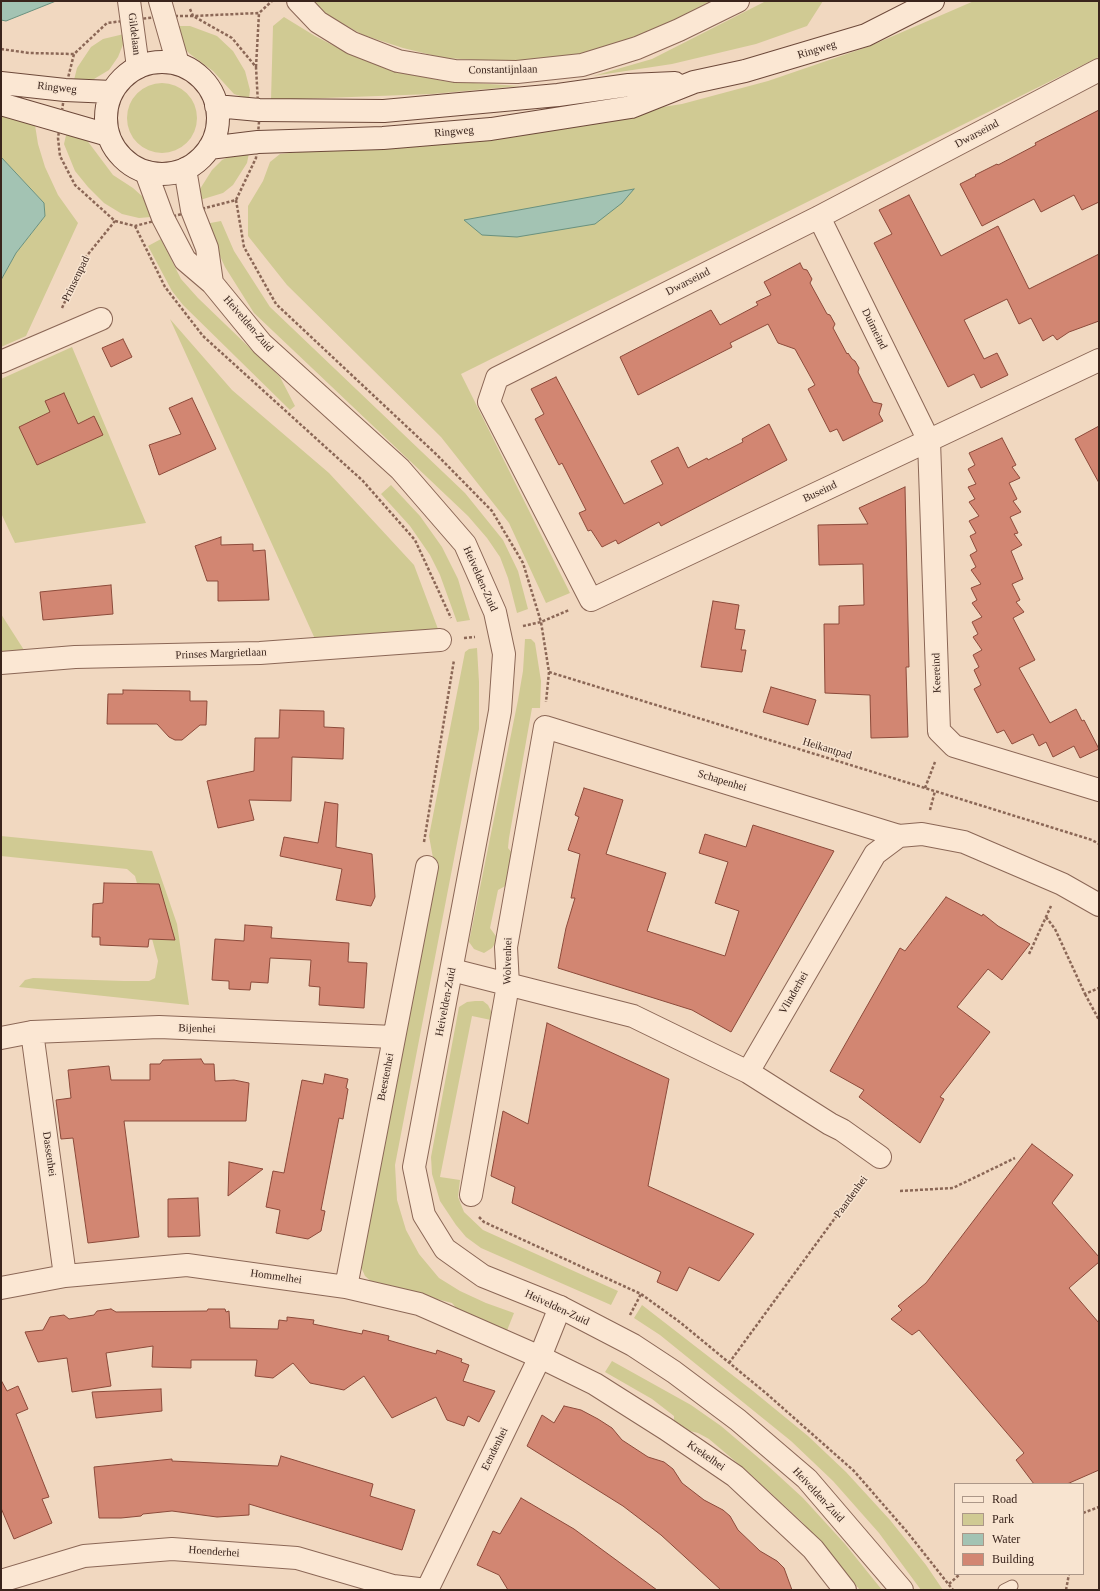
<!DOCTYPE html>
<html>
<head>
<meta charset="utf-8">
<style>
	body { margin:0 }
	#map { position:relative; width:1100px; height:1591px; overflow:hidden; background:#f1d8c0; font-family:"Times New Roman",serif }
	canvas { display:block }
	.frame { position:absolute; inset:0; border:2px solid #3a241c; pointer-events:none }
	.legend { position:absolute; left:954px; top:1483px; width:130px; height:92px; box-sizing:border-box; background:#f8e4d0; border:1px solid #ac9788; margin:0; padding:5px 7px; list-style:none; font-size:12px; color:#3a241c }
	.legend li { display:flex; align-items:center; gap:8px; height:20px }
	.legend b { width:20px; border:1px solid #ac9788 }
</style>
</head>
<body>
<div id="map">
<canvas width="1100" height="1591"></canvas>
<div class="frame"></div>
<ul class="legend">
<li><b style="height:5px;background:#fbe7d3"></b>Road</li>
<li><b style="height:11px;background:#d0ca93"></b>Park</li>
<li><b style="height:11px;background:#a3c3b3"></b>Water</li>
<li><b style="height:11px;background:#d28672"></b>Building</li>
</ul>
</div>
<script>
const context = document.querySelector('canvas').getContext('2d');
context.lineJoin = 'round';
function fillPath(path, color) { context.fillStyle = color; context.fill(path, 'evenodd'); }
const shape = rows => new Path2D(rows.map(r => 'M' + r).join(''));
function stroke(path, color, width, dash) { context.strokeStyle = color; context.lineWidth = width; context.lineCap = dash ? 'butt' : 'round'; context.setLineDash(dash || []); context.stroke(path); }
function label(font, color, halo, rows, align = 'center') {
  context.font = font + ' "Times New Roman",serif'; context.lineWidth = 3; context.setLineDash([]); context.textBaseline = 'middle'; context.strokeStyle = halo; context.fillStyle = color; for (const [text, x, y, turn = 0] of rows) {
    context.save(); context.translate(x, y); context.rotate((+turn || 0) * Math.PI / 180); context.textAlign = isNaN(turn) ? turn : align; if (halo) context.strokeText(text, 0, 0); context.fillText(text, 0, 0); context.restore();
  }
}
const green = shape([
	[313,1,711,1,643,36,589,55,514,62,444,58,403,48,363,35,322,12],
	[766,1,823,1,807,26,756,44,672,64,593,76,652,59],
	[974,1,1099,1,1099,57,461,374,570,593,546,603,509,523,441,437,287,285,248,236,248,206,263,181,270,162,280,154,543,126,682,104,768,81,870,46],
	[284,17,315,36,354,56,399,70,443,81,520,86,432,94,271,100,273,26],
	[174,26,190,26,217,36,233,51,245,71,250,90,249,99,234,94,213,71,190,54,179,43],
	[124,34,124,42,118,57,109,70,94,79,74,80,77,68,91,47,103,39],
	'127 118a35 35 0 1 1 70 0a35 35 0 1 1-70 0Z',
	[1,116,35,125,38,144,45,167,58,195,78,223,26,336,1,347,1,280,16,253,45,216,44,203,1,157],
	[67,131,86,139,113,175,133,188,143,197,151,217,139,218,122,214,104,203,88,187,75,171,64,144],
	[249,153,247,163,233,185,223,193,200,200,200,189,212,170,222,160,236,154],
	[221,221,234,251,270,307,465,493,503,540,518,571,528,609,517,613,508,578,500,557,487,538,468,516,254,313,225,267,205,224],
	[161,239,181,279,198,298,280,377,295,406,290,410,183,305,172,291,148,246],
	[170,319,232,390,329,473,414,565,438,629,315,639],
	[72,347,146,523,15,543,1,513,1,379],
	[391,485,420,516,442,547,458,579,470,620,457,622,440,575,430,555,410,526,381,494],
	[1,614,24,650,1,651],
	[525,639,531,639,535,643,541,681,540,708,532,708,509,838,508,848,513,854,509,884,498,890,490,928,498,939,492,948,484,953,474,949,469,942,518,700,523,671],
	[477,648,479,682,479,729,395,1165,397,1200,406,1230,419,1254,439,1278,460,1291,486,1303,514,1313,506,1333,463,1316,452,1303,373,1283,365,1276,361,1267,435,869,429,836,465,652,469,649],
	[1,836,152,851,177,924,189,1005,19,987,25,980,33,978,124,981,149,981,155,978,158,961,135,876,127,869,1,856],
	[475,1001,483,1001,488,1005,491,1011,491,1020,472,1016,440,1177,460,1180,458,1197,464,1212,483,1230,618,1291,611,1305,481,1248,466,1237,456,1225,440,1201,432,1174,431,1157,459,1007,467,1002],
	[642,1305,753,1391,808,1436,846,1472,890,1520,926,1565,943,1590,921,1590,879,1533,833,1481,791,1441,660,1335,634,1318],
	[612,1361,691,1405,721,1426,767,1465,803,1498,845,1544,882,1590,860,1590,802,1522,748,1472,709,1439,698,1433,682,1429,674,1421,674,1416,652,1399,605,1372]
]);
const water = shape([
	[1,1,56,1,6,21,1,20,1,1],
	[1,157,44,203,45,216,16,253,1,280,1,157],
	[634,189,622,203,595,224,517,237,482,235,464,220,634,189]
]);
const building = shape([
	[1099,110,1099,202,1082,210,1074,195,1041,212,1034,199,982,226,960,184,976,176,975,175,997,164,998,165,1036,145,1035,143,1099,110],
	[909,195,941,256,998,226,1029,289,1099,254,1099,321,1069,332,1057,340,1053,335,1043,341,1031,318,1019,324,1007,299,964,320,984,359,997,353,1008,375,981,388,974,374,948,387,874,243,892,234,879,210,909,195],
	[800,263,803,269,807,270,812,279,810,283,827,314,830,315,835,324,833,328,847,354,848,353,852,359,855,361,859,368,858,372,873,402,882,404,879,414,883,421,843,441,837,429,830,432,808,389,815,385,795,349,778,343,768,324,730,343,732,347,638,395,620,357,711,310,720,325,758,305,756,302,771,295,764,282,800,263],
	[123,339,132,357,111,367,102,348,123,339],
	[556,377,624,504,663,484,651,461,678,447,688,468,707,458,708,460,743,442,742,439,769,424,787,460,661,526,659,522,618,544,616,540,602,547,591,530,588,531,579,513,586,510,562,463,559,465,535,419,544,414,531,389,556,377],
	[64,393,78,424,94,416,103,435,37,465,19,427,50,412,45,401,64,393],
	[192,398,216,449,159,475,149,445,181,434,169,408,192,398],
	[1099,426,1099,483,1075,439,1099,426],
	[1002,438,1016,465,1012,467,1020,478,1009,483,1017,499,1013,501,1021,512,1010,517,1018,533,1014,534,1022,545,1011,551,1023,579,1012,584,1020,600,1016,602,1024,612,1013,618,1035,660,1019,668,1050,723,1076,709,1082,721,1084,720,1099,749,1080,758,1074,746,1053,757,1046,742,1039,746,1033,734,1012,744,1004,730,997,733,974,689,981,685,974,670,979,667,973,655,982,650,973,637,978,634,972,622,982,617,972,603,977,600,971,588,981,584,971,570,976,567,970,555,977,551,970,536,976,533,969,521,979,516,969,502,975,499,968,487,976,484,968,469,975,465,969,453,1002,438],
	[905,487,909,667,906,667,908,737,871,738,870,695,825,693,824,624,839,624,839,606,864,605,863,564,819,565,818,525,868,524,859,508,905,487],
	[221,537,221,545,253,544,253,551,265,550,269,600,218,601,218,581,207,581,195,546,221,537],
	[111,585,113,614,43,620,40,592,111,585],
	[713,601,739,605,735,629,745,630,741,650,746,650,742,672,701,667,713,601],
	[771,687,816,700,808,725,763,712,771,687],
	[123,690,190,691,190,701,207,701,206,725,200,725,182,740,175,740,169,737,157,724,107,724,108,694,123,694,123,690],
	[280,710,324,711,324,727,344,728,343,759,292,757,291,801,249,800,254,820,218,828,207,781,254,771,255,738,279,738,280,710],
	[584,788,623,800,606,854,666,873,647,931,725,956,739,911,715,903,728,862,699,853,705,834,746,847,753,825,834,851,731,1032,692,1010,558,968,566,928,575,898,571,898,580,854,568,850,579,817,575,815,584,788],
	[325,802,338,804,336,847,372,854,375,897,371,906,336,900,342,869,280,856,284,837,318,843,325,802],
	[104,883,159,884,175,940,149,939,148,947,100,945,100,937,92,937,93,904,103,903,104,883],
	[946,897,982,916,983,914,998,926,1030,944,1002,980,988,969,957,1007,990,1032,940,1097,944,1099,920,1143,859,1097,864,1090,830,1071,900,948,905,951,946,897],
	[245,925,272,927,271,938,349,943,348,962,367,963,364,1008,319,1005,320,987,309,986,311,960,270,958,268,983,251,982,250,990,229,989,229,981,212,980,215,939,244,941,245,925],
	[547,1023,669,1079,648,1186,754,1234,719,1281,689,1267,677,1291,657,1282,661,1272,512,1203,515,1187,491,1176,503,1111,528,1124,547,1023],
	[201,1059,204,1064,214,1064,215,1081,234,1080,249,1083,246,1121,124,1121,139,1237,88,1243,73,1138,61,1139,56,1100,71,1098,68,1070,109,1066,111,1080,150,1080,150,1064,160,1064,163,1060,201,1059],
	[325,1074,348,1079,346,1088,348,1089,343,1119,339,1118,321,1210,325,1211,321,1231,308,1239,276,1233,280,1210,266,1207,273,1171,284,1173,302,1080,323,1084,325,1074],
	[1032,1144,1073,1175,1052,1203,1099,1257,1099,1262,1069,1288,1099,1323,1099,1470,1067,1484,1034,1484,1016,1460,1024,1453,919,1330,912,1335,891,1319,902,1310,898,1306,926,1283,1032,1144],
	[229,1162,263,1169,228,1196,229,1162],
	[198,1198,200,1236,168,1237,168,1199,198,1198],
	[111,1309,116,1312,207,1311,208,1309,225,1309,226,1312,229,1311,230,1328,278,1329,279,1320,287,1321,287,1317,314,1320,313,1324,362,1334,363,1330,389,1336,388,1340,436,1354,437,1350,462,1359,461,1362,469,1365,463,1381,495,1391,479,1422,468,1416,464,1426,447,1420,436,1397,392,1418,364,1376,344,1390,310,1383,293,1363,273,1378,255,1376,257,1360,191,1360,191,1368,152,1367,153,1346,106,1353,111,1386,72,1392,67,1358,38,1362,25,1332,43,1330,50,1317,64,1315,69,1319,82,1317,94,1315,97,1311,111,1309],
	[1,1380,7,1391,18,1386,28,1409,16,1414,49,1497,42,1499,52,1523,14,1539,1,1508,1,1380],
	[161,1389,162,1411,96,1418,92,1392,161,1389],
	[564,1406,581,1410,598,1419,612,1428,622,1440,648,1457,664,1462,673,1469,682,1483,704,1500,723,1510,730,1516,738,1530,760,1551,777,1561,784,1568,792,1590,721,1590,661,1535,623,1506,527,1446,542,1415,554,1423,564,1406],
	[281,1456,373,1484,370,1496,415,1510,402,1550,249,1504,249,1515,217,1517,172,1511,143,1514,141,1516,121,1518,99,1518,94,1467,172,1459,172,1461,278,1466,281,1456],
	[521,1498,574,1529,657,1590,508,1590,499,1575,477,1565,493,1531,500,1534,521,1498]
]);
const path = shape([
	[190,9,193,16,259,13,272,1],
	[165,16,193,16,232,38,256,67,259,122,256,158,236,200,135,226,115,221,75,185,60,156,58,138,65,90,74,54,107,23,165,16],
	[1,49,29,53,74,54],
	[256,67,259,13],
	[236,200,244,247,276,304,437,455,492,511,523,563,541,622,549,672,546,702],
	[135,226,165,287,203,336,363,481,415,540,451,618],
	[62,308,85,258,115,221],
	[523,626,541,622,569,610],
	[464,638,475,637],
	[549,672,925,788,1092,840,1099,844],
	[925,788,935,762],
	[930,810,935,791],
	[424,842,454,660],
	[1046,917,1055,929,1085,994,1099,988],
	[1029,954,1051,906],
	[1085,994,1099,1020],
	[900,1191,953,1188,1015,1158],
	[479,1217,484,1222,641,1294,681,1323,767,1394,854,1471,908,1533,953,1590],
	[630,1315,641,1294],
	[729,1363,865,1177],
	[1083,1513,1099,1507],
	[949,1584,960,1574],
	[1066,1590,1069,1574]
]);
const service = shape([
	[1004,1590,1012,1586]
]);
const minor = shape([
	[129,1,138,67],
	[160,1,178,64],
	[298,1,318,22,352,43,398,61,455,71,517,72,582,65,637,48,679,30,738,1],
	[1099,70,819,217,497,378,489,402,591,600,1099,360],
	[819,217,929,441,939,731,954,746,1099,790],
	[1,362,101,319],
	[1,663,75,657,260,653,440,640],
	[452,970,633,1016,748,1072,875,854,899,836,922,834,964,842,1062,884,1099,905],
	[32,1032,65,1276],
	[1,1038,32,1032,159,1027,394,1037],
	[748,1072,830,1124,842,1130,880,1157],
	[471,1195,508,985,506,947,545,727,899,836],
	[346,1287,427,867],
	[1,1288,65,1276,187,1265,346,1287,419,1304,540,1357,595,1384,666,1429,735,1476,813,1549,845,1590],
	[1,1581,84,1556,172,1549,297,1558,393,1586,427,1590],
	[427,1590,540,1357,560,1307]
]);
const tertiary = shape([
	[185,169,192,210,207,248,212,283],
	[146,172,163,218,185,260,212,283,262,344,400,469,465,544,495,612,504,654,500,711,414,1167,424,1215,445,1249,483,1276,560,1307,633,1345,674,1372,738,1420,807,1479,902,1590]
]);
const secondary = shape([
	'106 118a56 56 0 1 1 112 0a56 56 0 1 1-112 0Z',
	[1,83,65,90,112,92],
	[1,104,108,135],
	[216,106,259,110,384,111,558,95,629,85,675,83],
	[209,148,258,142,383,138,491,129,631,107,694,82,745,71,866,35,933,1]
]);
const streetNames = [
	["Gildelaan",134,34,83],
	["Ringweg",817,50,-17],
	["Constantijnlaan",503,70,-1],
	["Ringweg",57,88,6],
	["Ringweg",454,132,-5],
	["Dwarseind",977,134,-28],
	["Prinsenpad",76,279,-64],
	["Dwarseind",688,282,-27],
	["Heivelden-Zuid",248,324,49],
	["Duimeind",874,329,64],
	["Buseind",820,492,-25],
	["Heivelden-Zuid",480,579,66],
	["Prinses Margrietlaan",221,654,-2],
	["Keereind",937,673,-92],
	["Heikantpad",827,749,17],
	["Schapenhei",722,781,17],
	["Wolvenhei",508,961,-89],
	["Vlinderhei",794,993,-60],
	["Heivelden-Zuid",446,1002,-79],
	["Bijenhei",197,1029,2],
	["Beestenhei",386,1077,-79],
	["Dassenhei",49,1154,82],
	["Paardenhei",851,1197,-54],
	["Hommelhei",276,1277,8],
	["Heivelden-Zuid",557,1308,25],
	["Eendenhei",495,1449,-64],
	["Krekelhei",706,1456,35],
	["Heivelden-Zuid",818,1495,47],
	["Hoenderhei",214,1552,4]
];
fillPath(green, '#d0ca93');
fillPath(water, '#a3c3b3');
stroke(water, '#69917f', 1);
fillPath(building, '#d28672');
stroke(building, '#8c4a3a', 1);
stroke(service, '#8b6756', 13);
stroke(minor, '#8b6756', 24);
stroke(tertiary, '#8b6756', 24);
stroke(secondary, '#6d493a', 24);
stroke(path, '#8b6756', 2.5, [3, 2]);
stroke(service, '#fbe7d3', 11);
stroke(minor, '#fbe7d3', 22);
stroke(tertiary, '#fbe7d3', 22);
stroke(secondary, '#fbe7d3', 22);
label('11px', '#3a241c', '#f8e4d0', streetNames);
</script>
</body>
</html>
